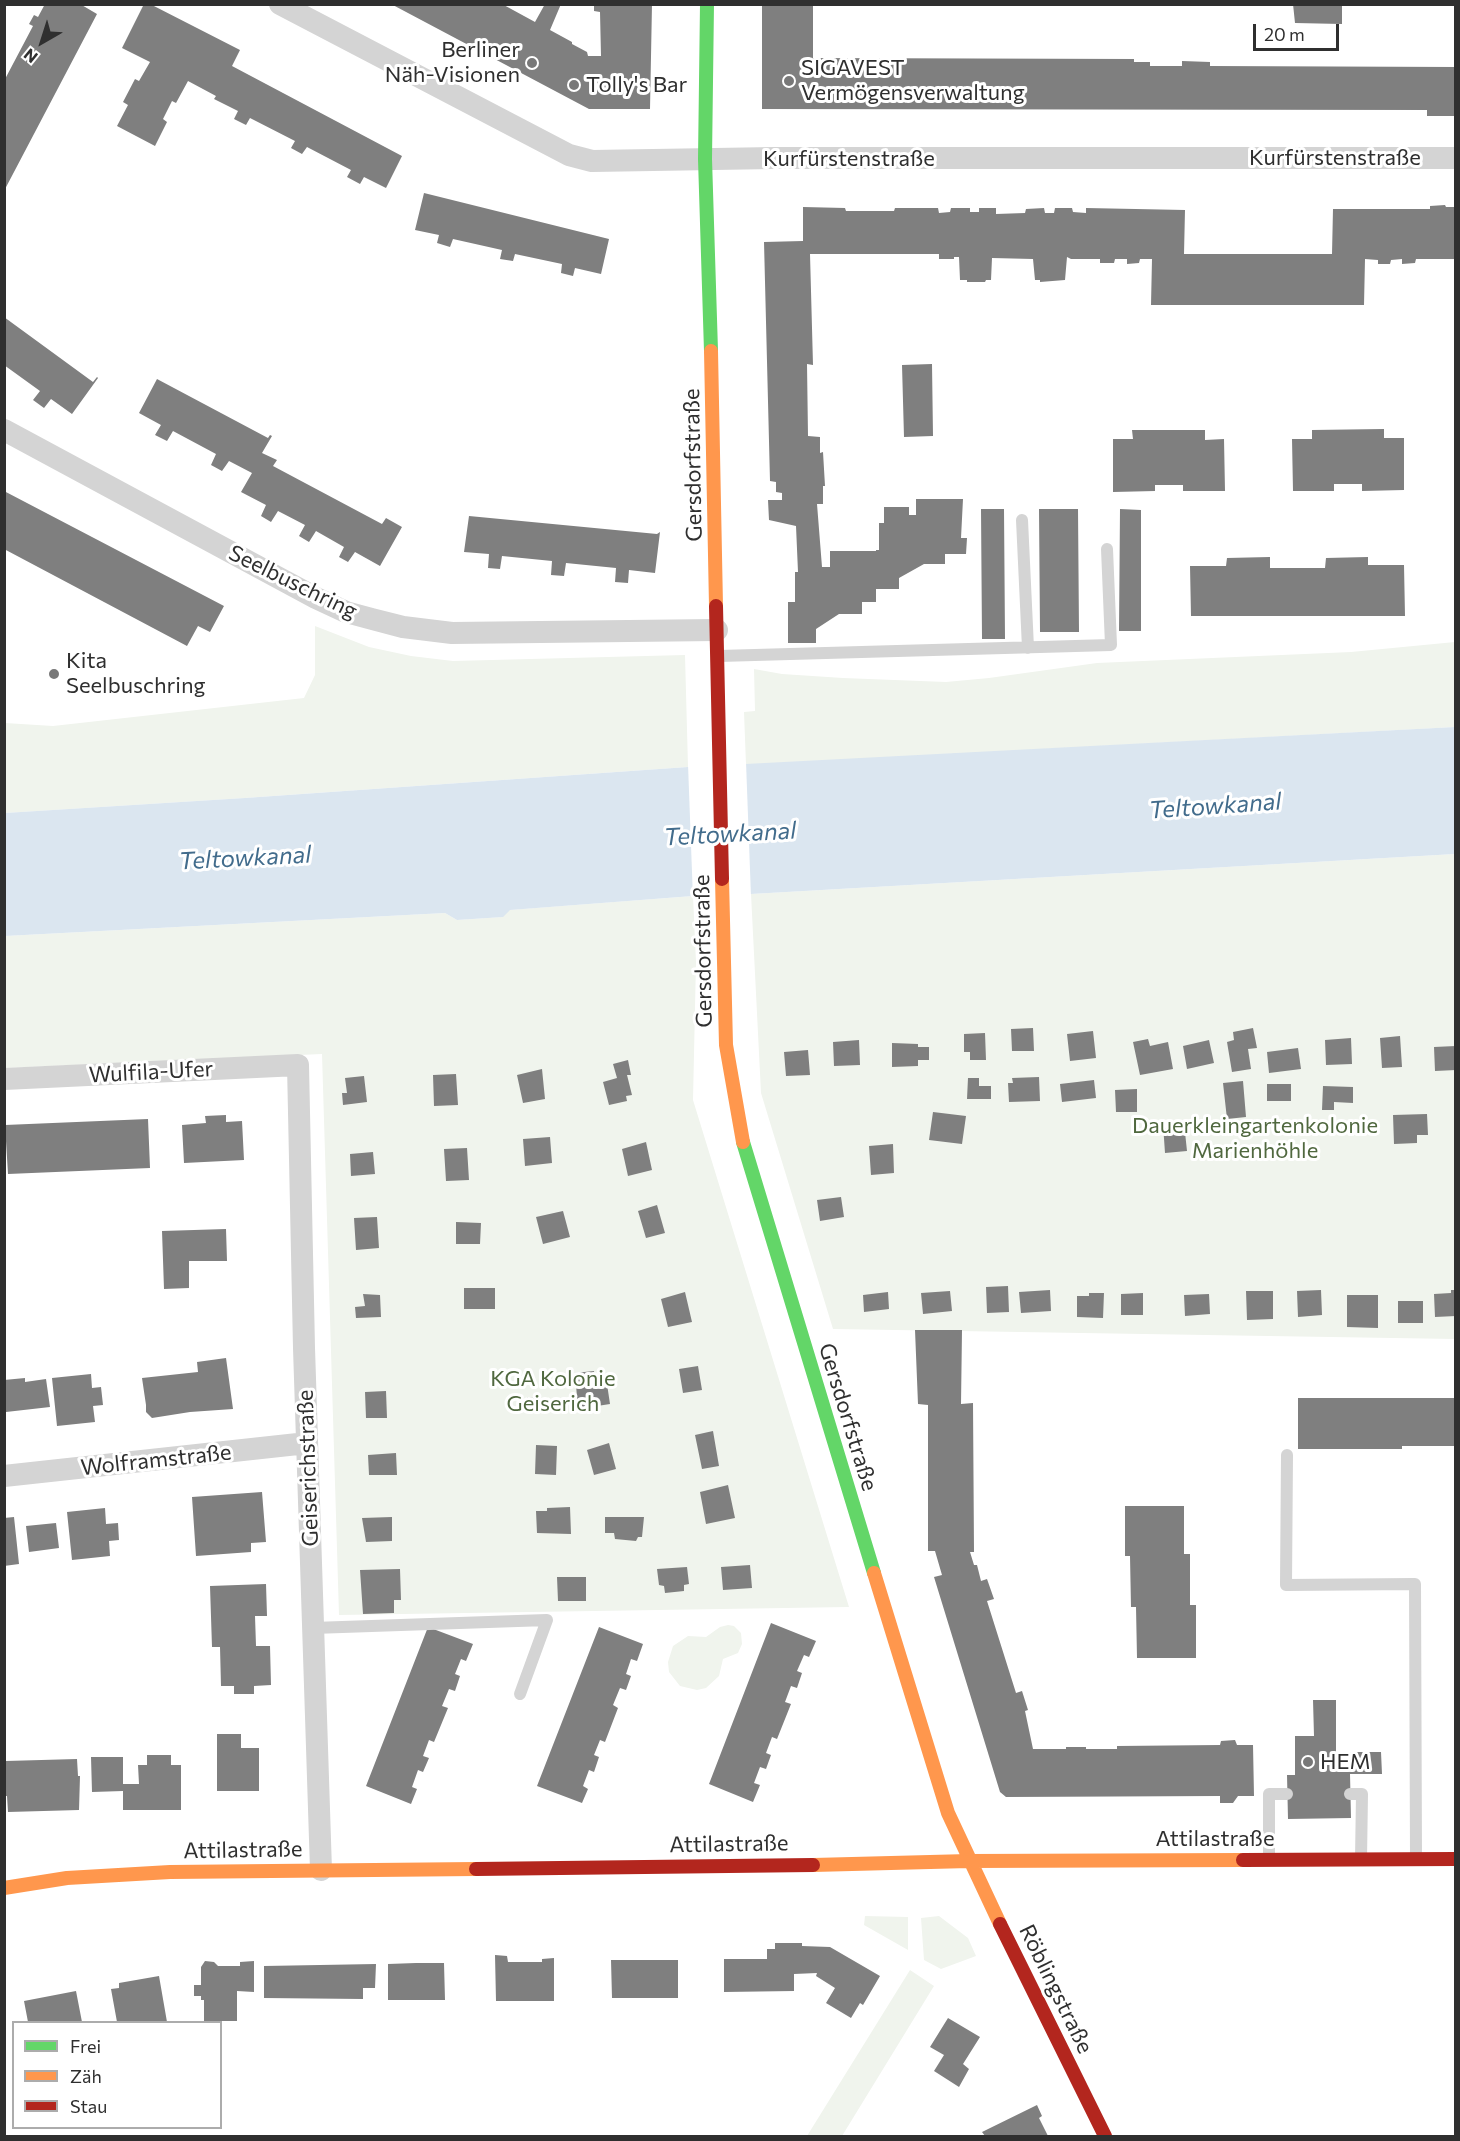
<!DOCTYPE html>
<html>
<head>
<meta charset="utf-8">
<style>
	body { margin:0 }
	#map { position:relative; width:1460px; height:2141px; overflow:hidden; background:#fff; font-family:Commissioner,sans-serif }
	canvas { display:block }
	.frame { position:absolute; inset:0; border:6px solid #2f2f2f; pointer-events:none }
	.legend { position:absolute; left:12px; top:2021px; width:210px; height:108px; box-sizing:border-box; background:#fff; border:2px solid #acacac; margin:0; padding:8px 10px; list-style:none; font-size:18px; color:#2f2f2f }
	.legend li { display:flex; align-items:center; gap:12px; height:30px }
	.legend b { width:30px; border:2px solid #acacac }
	.north { position:absolute; left:12px; top:12px; width:60px; height:60px; -webkit-text-stroke:4px #fff; paint-order:stroke; rotate:219deg; font-size:16px; font-weight:700; line-height:24px; text-align:center; color:#2f2f2f }
	.north::after { content:''; display:block; margin:auto; width:21px; height:27px; background:#2f2f2f; clip-path:polygon(50% 0,100% 100%,50% 72%,0 100%) }
	.scale { position:absolute; left:1253px; top:24px; width:86px; height:27px; box-sizing:border-box; border:3px solid #2f2f2f; border-top:0; padding-left:8px; font-size:18px; line-height:21px; white-space:nowrap; color:#2f2f2f; -webkit-text-stroke:4px #fff; paint-order:stroke }
</style>
</head>
<body>
<div id="map">
<canvas width="1460" height="2141"></canvas>
<div class="frame"></div>
<ul class="legend">
<li><b style="height:8px;background:#63d668"></b>Frei</li>
<li><b style="height:8px;background:#ff974d"></b>Zäh</li>
<li><b style="height:8px;background:#b3261e"></b>Stau</li>
</ul>
<div class="north">N</div>
<div class="scale">20 m</div>
</div>
<script>
const context = document.querySelector('canvas').getContext('2d');
context.lineJoin = 'round';
function fillPath(path, color) { context.fillStyle = color; context.fill(path, 'evenodd'); }
const shape = rows => new Path2D(rows.map(r => 'M' + r).join(''));
function stroke(path, color, width, dash) { context.strokeStyle = color; context.lineWidth = width; context.lineCap = dash ? 'butt' : 'round'; context.setLineDash(dash || []); context.stroke(path); }
function label(font, color, halo, rows, align = 'center') {
  context.font = font + ' Commissioner,sans-serif'; context.lineWidth = 6; context.setLineDash([]); context.textBaseline = 'middle'; context.strokeStyle = halo; context.fillStyle = color; for (const [text, x, y, turn = 0] of rows) {
    context.save(); context.translate(x, y); context.rotate((+turn || 0) * Math.PI / 180); context.textAlign = isNaN(turn) ? turn : align; if (halo) context.strokeText(text, 0, 0); context.fillText(text, 0, 0); context.restore();
  }
}
const green = shape([
	[315,626,369,647,411,656,453,661,685,655,688,767,245,798,5,813,5,723,53,726,304,698,315,675],
	[1455,642,1455,727,746,765,744,712,755,711,754,669,782,674,843,678,946,682,989,678,1097,663,1351,652],
	[1455,854,1455,1339,833,1329,761,1093,751,894],
	[693,896,696,962,693,1100,849,1607,339,1615,322,1054,5,1068,5,936,445,913,457,920,502,917,509,910],
	[728,1625,734,1626,741,1633,742,1644,738,1653,723,1659,719,1676,706,1688,697,1690,680,1686,669,1672,668,1662,673,1646,688,1636,706,1637,720,1627],
	[865,1916,908,1917,908,1950,864,1925],
	[939,1916,968,1938,976,1956,941,1969,924,1960,921,1918],
	[910,1970,934,1986,842,2136,807,2136]
]);
const water = shape([
	[1455,727,1455,854,751,894,693,896,510,910,503,917,457,920,445,913,5,936,5,813,245,798,688,767]
]);
const pier = shape([
	[746,762,751,897,693,899,688,764]
]);
const building = shape([
	[45,4,80,4,97,14,4,191,4,81,33,26,29,24,34,15,38,17],
	[144,4,150,4,240,50,232,66,402,156,386,188,364,177,360,184,347,177,351,170,307,147,302,154,291,148,295,141,250,118,246,125,234,119,238,111,214,99,216,96,188,81,176,103,172,101,163,119,167,122,155,146,117,126,128,105,123,102,135,79,139,81,150,62,122,48],
	[391,4,502,4,535,22,545,4,561,4,550,30,572,42,572,44,587,52,588,56,601,56,600,12,594,11,594,4,652,4,650,109,589,109],
	[762,4,813,4,813,58,1134,59,1134,62,1150,62,1150,66,1182,66,1182,61,1210,62,1210,66,1456,67,1456,116,1427,116,1427,110,762,109],
	[1293,4,1342,4,1342,24,1295,23],
	[424,193,609,239,601,274,575,268,573,276,561,273,562,264,515,254,513,261,500,259,502,250,453,239,450,247,437,243,439,235,415,230],
	[1445,205,1446,207,1456,207,1456,259,1416,259,1415,263,1402,264,1402,259,1391,260,1390,264,1378,264,1378,260,1365,259,1364,305,1151,305,1152,259,1140,259,1139,263,1127,264,1127,259,1115,259,1114,263,1100,263,1100,259,1071,259,1067,257,1065,280,1040,282,1040,280,1035,280,1033,259,992,258,991,280,986,280,985,282,967,282,967,280,960,280,959,257,954,257,954,259,939,259,939,254,810,254,813,365,807,364,808,436,820,437,820,453,823,452,825,486,823,486,823,504,817,504,822,567,830,567,830,551,876,551,876,550,879,550,879,523,884,523,884,507,909,507,909,515,916,515,916,499,963,499,961,538,967,538,966,554,945,554,945,564,924,564,899,578,899,589,876,589,876,602,862,602,862,614,839,614,816,629,816,643,788,643,788,602,795,602,795,572,798,572,796,526,769,520,768,500,782,500,782,493,776,492,776,482,770,481,764,242,803,241,803,207,845,208,846,211,894,211,895,208,938,208,939,213,950,212,951,208,970,208,970,212,979,212,979,208,996,208,996,214,1025,213,1026,209,1044,208,1045,213,1054,213,1055,208,1072,208,1073,212,1086,213,1086,208,1185,210,1184,254,1332,254,1333,209,1430,209,1430,206],
	[4,317,93,382,97,377,98,378,72,414,51,399,44,408,33,400,40,391,4,365],
	[932,364,933,436,904,437,902,365],
	[157,379,268,438,270,435,272,436,262,453,277,460,273,466,382,524,386,518,402,527,380,566,355,552,348,562,339,557,344,547,316,531,309,542,299,536,305,525,278,511,271,522,261,516,266,505,241,492,252,473,229,461,222,471,211,465,216,454,173,431,167,441,155,435,161,425,139,413],
	[1384,429,1384,438,1404,438,1404,490,1362,491,1362,484,1334,484,1334,491,1293,491,1292,439,1312,439,1312,430],
	[1132,430,1205,430,1205,440,1224,439,1225,491,1183,491,1183,485,1155,485,1155,491,1113,492,1113,439,1133,439],
	[4,491,224,606,210,632,198,626,187,646,4,549],
	[981,509,1004,509,1005,639,982,639],
	[1039,509,1078,509,1079,632,1040,632],
	[1120,509,1141,510,1141,631,1119,631],
	[469,516,657,534,660,532,655,573,629,570,628,583,615,582,616,568,566,563,564,576,551,575,552,561,502,556,500,569,488,568,489,554,464,552],
	[1270,557,1270,568,1325,568,1326,558,1368,557,1368,565,1404,565,1405,616,1191,616,1190,566,1226,566,1227,558],
	[1033,1028,1034,1051,1012,1051,1011,1029],
	[1253,1028,1257,1048,1248,1049,1251,1069,1232,1072,1227,1042,1234,1040,1233,1032],
	[1093,1031,1096,1058,1070,1061,1067,1034],
	[985,1033,986,1060,970,1060,970,1052,964,1052,964,1034],
	[1400,1036,1402,1067,1382,1068,1380,1038],
	[1351,1038,1352,1064,1326,1065,1325,1040],
	[1148,1039,1150,1046,1168,1042,1173,1069,1140,1075,1133,1042],
	[859,1040,860,1065,834,1066,833,1042],
	[1209,1040,1214,1063,1187,1069,1183,1046],
	[892,1043,918,1044,918,1047,929,1047,929,1060,918,1060,918,1066,892,1067],
	[1456,1046,1456,1070,1435,1071,1434,1047],
	[1298,1048,1301,1069,1269,1073,1267,1052],
	[808,1050,810,1075,786,1076,784,1052],
	[628,1060,631,1075,627,1075,632,1095,626,1096,627,1101,609,1105,603,1082,617,1078,613,1064],
	[542,1069,545,1099,523,1103,517,1075],
	[456,1074,458,1105,434,1106,433,1075],
	[364,1076,367,1102,343,1105,342,1093,347,1093,345,1078],
	[1039,1077,1040,1101,1009,1102,1008,1083,1013,1083,1012,1078],
	[968,1078,979,1078,979,1086,991,1086,991,1099,967,1099],
	[1094,1080,1096,1098,1062,1102,1060,1084],
	[1243,1081,1246,1117,1227,1119,1223,1083],
	[1267,1084,1291,1084,1291,1101,1267,1101],
	[1323,1086,1353,1087,1353,1103,1334,1102,1334,1110,1322,1110],
	[1137,1089,1137,1112,1116,1112,1115,1090],
	[933,1112,966,1116,962,1144,929,1140],
	[1427,1114,1428,1135,1417,1135,1417,1143,1394,1144,1393,1115],
	[226,1115,226,1122,242,1121,244,1160,184,1163,182,1125,206,1123,205,1116],
	[148,1119,150,1168,8,1174,5,1125],
	[1184,1123,1187,1151,1165,1153,1163,1124],
	[550,1137,552,1163,525,1166,523,1139],
	[646,1142,652,1170,628,1176,622,1149],
	[893,1144,894,1173,871,1175,869,1146],
	[467,1148,469,1180,446,1181,444,1149],
	[373,1152,375,1174,351,1176,350,1154],
	[841,1197,844,1217,820,1221,817,1200],
	[657,1205,665,1233,646,1238,638,1211],
	[563,1211,570,1237,543,1244,536,1217],
	[377,1217,379,1248,356,1250,354,1218],
	[456,1222,481,1223,480,1244,456,1244],
	[226,1229,227,1261,189,1261,189,1288,164,1289,162,1231],
	[1008,1286,1009,1312,987,1313,986,1287],
	[464,1288,495,1288,495,1309,464,1309],
	[1050,1290,1051,1311,1021,1313,1019,1292],
	[1321,1290,1322,1315,1298,1317,1297,1291],
	[1451,1290,1456,1290,1456,1316,1435,1317,1434,1294,1451,1293],
	[950,1291,952,1311,923,1314,921,1293],
	[1246,1291,1273,1291,1273,1319,1247,1320],
	[685,1292,692,1322,668,1327,661,1299],
	[888,1292,889,1309,864,1312,863,1295],
	[1089,1293,1104,1293,1103,1318,1077,1317,1077,1296,1089,1296],
	[1143,1293,1143,1315,1121,1315,1121,1294],
	[363,1294,380,1295,381,1317,356,1318,355,1307,365,1306],
	[1209,1294,1210,1314,1185,1316,1184,1295],
	[1347,1295,1378,1295,1378,1328,1347,1327],
	[1398,1301,1423,1301,1423,1323,1398,1323],
	[915,1330,962,1330,961,1404,973,1403,974,1552,970,1552,974,1565,977,1565,981,1581,987,1579,994,1599,987,1601,1016,1693,1022,1691,1028,1710,1025,1711,1033,1749,1066,1749,1066,1747,1086,1747,1086,1749,1117,1749,1117,1746,1220,1745,1221,1741,1235,1740,1237,1745,1253,1745,1254,1796,1238,1796,1233,1803,1220,1803,1220,1796,1006,1797,1000,1792,934,1577,942,1575,935,1551,928,1551,928,1405,918,1404],
	[226,1358,233,1409,190,1412,152,1418,146,1412,146,1405,142,1378,198,1372,197,1362],
	[698,1366,702,1390,683,1393,679,1369],
	[594,1371,596,1385,607,1384,610,1404,578,1409,575,1373],
	[91,1374,92,1388,101,1387,103,1405,93,1406,95,1422,57,1426,52,1378],
	[25,1378,25,1382,46,1379,50,1407,6,1412,4,1380],
	[386,1391,387,1418,366,1418,365,1392],
	[527,1397,553,1401,550,1412,526,1408],
	[1298,1398,1456,1398,1456,1446,1402,1446,1402,1449,1298,1449],
	[713,1431,719,1466,702,1469,695,1435],
	[609,1443,616,1469,594,1475,587,1450],
	[536,1445,557,1446,556,1475,535,1474],
	[396,1453,397,1475,369,1475,368,1455],
	[728,1485,735,1518,706,1524,700,1492],
	[262,1492,266,1542,251,1543,251,1552,196,1556,192,1497],
	[1125,1506,1184,1506,1184,1554,1190,1554,1190,1605,1196,1605,1196,1658,1137,1658,1136,1607,1131,1607,1130,1556,1125,1556],
	[570,1507,571,1534,537,1533,536,1511,547,1511,547,1508],
	[105,1508,106,1524,118,1523,119,1540,109,1541,110,1556,72,1560,67,1512],
	[14,1517,19,1564,4,1566,4,1518],
	[392,1517,392,1541,366,1542,362,1518],
	[605,1517,644,1517,642,1537,638,1537,636,1541,615,1539,614,1533,605,1533],
	[56,1523,59,1548,29,1552,26,1526],
	[750,1565,752,1588,723,1590,721,1567],
	[687,1567,689,1584,684,1585,684,1591,665,1593,664,1586,659,1585,657,1569],
	[400,1569,401,1600,394,1600,394,1613,363,1614,360,1570],
	[557,1577,586,1577,586,1601,558,1601],
	[266,1584,267,1616,255,1616,256,1646,270,1646,271,1685,254,1686,254,1694,234,1694,234,1686,221,1686,220,1647,212,1647,210,1586],
	[771,1623,816,1641,809,1657,804,1655,797,1671,802,1673,797,1688,791,1686,785,1702,791,1704,777,1739,772,1737,766,1753,771,1755,766,1769,760,1767,754,1783,760,1785,753,1802,709,1784],
	[428,1627,473,1644,466,1661,461,1659,455,1674,460,1676,455,1691,449,1689,442,1706,448,1708,434,1742,429,1740,423,1756,429,1758,423,1772,418,1770,412,1787,417,1789,411,1804,366,1786],
	[599,1627,643,1644,637,1661,631,1659,626,1674,631,1676,626,1690,620,1688,613,1705,618,1708,605,1742,600,1740,594,1755,599,1757,594,1772,589,1770,583,1786,588,1789,582,1803,537,1786],
	[1313,1700,1336,1700,1336,1752,1381,1752,1382,1774,1350,1774,1351,1818,1288,1819,1287,1775,1295,1775,1295,1736,1314,1736],
	[217,1734,241,1734,241,1748,259,1748,259,1791,217,1791],
	[147,1755,171,1755,171,1765,181,1765,181,1810,123,1810,123,1791,92,1792,91,1757,123,1757,123,1784,139,1784,138,1765,147,1765],
	[77,1759,78,1776,80,1776,79,1810,8,1812,7,1796,4,1796,6,1761],
	[775,1943,802,1943,802,1946,830,1947,880,1976,863,2005,860,2003,851,2018,826,2003,835,1988,816,1976,817,1973,794,1974,794,1991,724,1992,724,1959,767,1959,767,1949,775,1949],
	[495,1955,507,1956,508,1962,542,1962,542,1959,554,1958,554,2001,496,2001],
	[611,1960,678,1960,678,1998,612,1998],
	[205,1961,214,1962,218,1966,240,1966,240,1962,254,1961,254,1992,237,1991,237,2021,204,2021,204,2000,201,2000,201,1996,194,1996,194,1985,201,1985,201,1967],
	[416,1963,444,1963,445,2000,388,2000,388,1964],
	[376,1964,375,1988,363,1988,363,1999,264,1998,264,1966],
	[159,1976,167,2022,117,2022,111,1989,119,1988,119,1983],
	[76,1991,82,2022,28,2022,24,2001],
	[948,2018,980,2037,963,2064,969,2069,959,2087,934,2071,944,2055,930,2047],
	[1037,2105,1042,2116,1039,2118,1048,2136,985,2136,982,2132]
]);
const lane = shape([
	[1022,520,1028,648],
	[719,656,1111,645,1107,549],
	[1287,1455,1286,1585,1415,1584,1416,1858],
	[313,1628,547,1620,520,1694],
	[1350,1794,1362,1794,1361,1859],
	[1269,1858,1269,1794,1287,1794]
]);
const street = shape([
	[280,4,569,155,592,161,775,158,1456,158],
	[4,430,316,598,346,612,372,619,403,627,452,633,717,630],
	[4,1079,298,1065,304,1348,321,1870],
	[4,1476,307,1443]
]);
const fast = shape([
	[707,4,705,159,711,351],
	[743,1142,874,1573]
]);
const slow = shape([
	[711,351,716,606],
	[722,879,726,1045,743,1142],
	[874,1573,948,1813,1000,1924],
	[813,1865,969,1861,1243,1860],
	[4,1888,67,1878,170,1872,476,1869]
]);
const jam = shape([
	[716,606,722,879],
	[1243,1860,1456,1859],
	[476,1869,813,1865],
	[1000,1924,1105,2136]
]);
const markers = [
	[532,63,6,"#787878"],
	[789,81,6,"#787878"],
	[574,85,6,"#787878"],
	[54,674,6,"#787878"],
	[1308,1762,6,"#787878"]
];
const poiNames = [
	["Berliner",520,50,"right"],
	["Näh-Visionen",520,75,"right"],
	["SIGAVEST",801,68],
	["Vermögensverwaltung",801,93],
	["Tolly's Bar",586,85],
	["Kita",66,661],
	["Seelbuschring",66,686],
	["HEM",1320,1762]
];
const streetNames = [
	["Kurfürstenstraße",1335,158],
	["Kurfürstenstraße",849,159],
	["Gersdorfstraße",693,465,-91],
	["Seelbuschring",293,582,26],
	["Gersdorfstraße",703,951,-91],
	["Wulfila-Ufer",151,1072,-3],
	["Gersdorfstraße",848,1417,73],
	["Wolframstraße",156,1460,-6],
	["Geiserichstraße",308,1468,-92],
	["Attilastraße",1215,1839],
	["Attilastraße",729,1844,-1],
	["Attilastraße",243,1850,-1],
	["Röblingstraße",1056,1989,64]
];
const parkNames = [
	["Dauerkleingartenkolonie",1255,1126],
	["Marienhöhle",1255,1151],
	["KGA Kolonie",553,1379],
	["Geiserich",553,1404]
];
const waterNames = [
	["Teltowkanal",1215,806,-4],
	["Teltowkanal",730,834,-3],
	["Teltowkanal",245,858,-3]
];
fillPath(green, '#f0f4ed');
fillPath(water, '#dbe6f0');
fillPath(pier, '#fff');
fillPath(building, '#7f7f7f');
stroke(lane, '#d4d4d4', 12);
stroke(street, '#d4d4d4', 22);
stroke(fast, '#63d668', 14);
stroke(slow, '#ff974d', 14);
stroke(jam, '#b3261e', 14);
for (const [x, y, r, color] of markers) { const dot = new Path2D(); dot.arc(x, y, r, 0, 2 * Math.PI); context.fillStyle = color; context.fill(dot); stroke(dot, '#fff', 2); }
label('22px', '#2f2f2f', '#fff', poiNames, 'left');
label('22px', '#2f2f2f', '#fff', streetNames);
label('22px', '#50683f', '#fff', parkNames);
label('italic 24px', '#426c8c', '#fff', waterNames);
</script>
</body>
</html>
